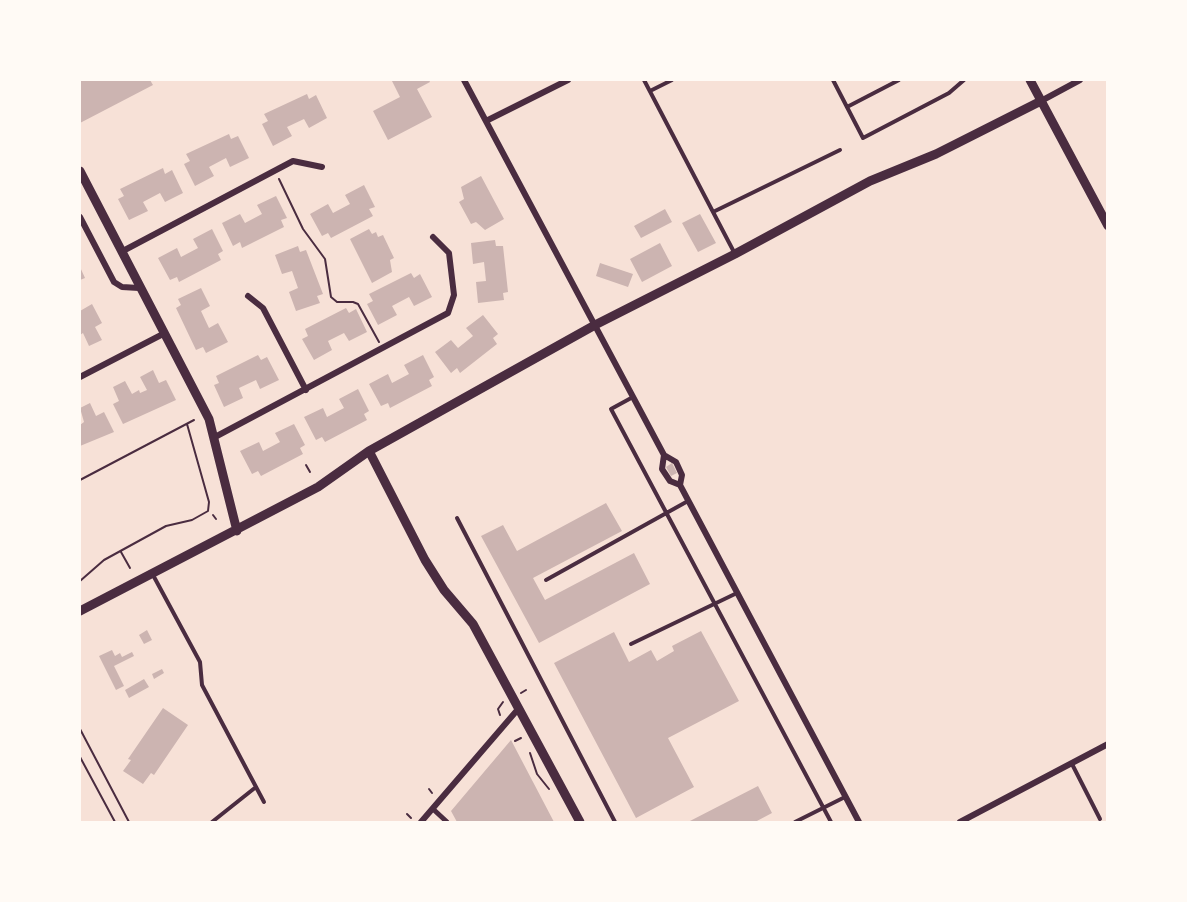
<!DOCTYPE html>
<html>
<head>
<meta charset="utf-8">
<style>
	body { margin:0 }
	#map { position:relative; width:1187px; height:902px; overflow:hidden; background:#f7e1d7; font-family:"Playfair Display",serif }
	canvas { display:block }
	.frame { position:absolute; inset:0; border:81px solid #fffaf5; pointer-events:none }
</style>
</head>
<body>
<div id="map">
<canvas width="1187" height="902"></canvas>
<div class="frame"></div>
</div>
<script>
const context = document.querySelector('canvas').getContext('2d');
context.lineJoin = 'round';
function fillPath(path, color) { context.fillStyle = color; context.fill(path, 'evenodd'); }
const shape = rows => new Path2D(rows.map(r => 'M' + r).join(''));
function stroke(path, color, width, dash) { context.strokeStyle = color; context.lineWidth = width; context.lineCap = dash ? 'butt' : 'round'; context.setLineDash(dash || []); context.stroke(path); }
const pier = shape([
	[80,791,82,792,99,822,80,821]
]);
const building = shape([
	[80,80,150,80,153,85,80,123],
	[396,80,429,80,430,82,417,89,432,117,388,140,373,111,400,97,392,81],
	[307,94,309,99,316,95,327,118,309,128,304,119,287,127,292,136,273,146,262,124,268,121,264,114],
	[229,134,231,139,238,136,249,158,230,167,226,158,209,167,214,176,195,186,184,164,190,161,186,154],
	[163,168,165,174,172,170,183,193,165,202,160,193,143,202,148,211,129,220,118,199,124,196,120,189],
	[481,176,504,219,485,230,476,222,471,224,459,202,464,199,461,187],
	[364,185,375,207,369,209,373,216,331,238,328,233,322,236,310,214,328,204,333,213,350,204,345,195],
	[276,196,287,218,281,220,284,227,242,248,240,242,233,246,222,223,240,214,245,223,262,214,257,205],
	[665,209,672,222,641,238,634,226],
	[700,214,716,243,698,252,682,223],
	[212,229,223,251,218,254,221,260,179,282,177,277,170,280,158,258,177,248,181,257,198,248,193,239],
	[369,229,372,234,376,232,378,237,383,235,394,258,390,260,392,272,372,283,350,239],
	[495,240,496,246,503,246,508,292,503,293,504,300,478,303,476,282,486,281,484,262,473,264,471,243],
	[660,243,672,266,642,282,630,259],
	[298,246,300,252,306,250,323,294,317,296,320,303,296,311,289,292,298,288,292,271,282,274,275,255],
	[600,263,633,274,628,287,596,276],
	[80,267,85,278,80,280],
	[411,273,414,278,420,274,432,297,414,306,409,297,392,306,397,315,378,325,367,304,373,301,369,294],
	[201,288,210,306,201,311,209,328,218,323,228,342,206,353,203,347,196,350,176,308,181,305,178,299],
	[92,304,102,323,95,327,102,340,89,346,83,333,80,335,80,311],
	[346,308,349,313,356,309,367,332,349,341,344,333,328,341,332,350,314,360,302,339,308,336,305,329],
	[483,315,498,334,493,338,497,344,460,373,457,368,451,373,435,352,451,340,458,348,473,336,466,328],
	[258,355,261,360,267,357,279,380,260,389,256,380,239,388,243,398,224,407,214,385,219,383,216,376],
	[423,355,434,377,429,380,432,386,390,408,388,403,381,406,369,384,388,374,392,383,409,374,404,365],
	[153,370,159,383,166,380,176,400,123,424,113,404,119,401,113,387,125,381,132,394,139,390,140,393,147,390,140,377],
	[358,389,369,411,364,414,367,420,325,442,322,437,316,440,304,417,323,408,327,417,344,408,339,399],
	[90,403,96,416,104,412,114,432,80,446,80,425,84,422,80,408],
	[294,424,305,445,300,448,303,454,261,476,258,471,252,474,240,451,259,442,263,451,280,442,275,433],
	[672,463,677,473,671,476,666,467],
	[606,503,622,531,533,578,545,600,634,553,650,584,539,643,481,536,503,525,517,551],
	[147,630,152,640,144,644,139,635],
	[701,631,739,701,668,738,694,787,636,818,554,663,614,632,629,662,651,650,657,661,674,651,672,646],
	[112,650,115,656,120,653,122,657,132,652,134,656,114,666,124,686,116,690,99,656],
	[162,669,164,673,154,679,152,674],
	[144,679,149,687,129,698,125,690],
	[163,708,188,725,154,775,151,773,143,784,123,771,131,760,128,759],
	[511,740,554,822,457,822,451,811],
	[758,786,772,813,755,822,688,822]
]);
const path = shape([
	[279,179,303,229,325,259,331,297,337,302,353,302,358,304,379,342],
	[306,465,310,472],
	[80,480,194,420],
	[213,515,216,519],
	[121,552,130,568],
	[80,581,104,560,166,526,192,520,208,511,209,502,187,424],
	[521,693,526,690],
	[500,715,498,709,503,702],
	[80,729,129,822],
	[515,741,521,738],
	[530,753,537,774,549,789],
	[80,757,115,822],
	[429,789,432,793],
	[407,814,411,818]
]);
const service = shape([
	[644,80,735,254],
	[833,80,863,138,949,93,964,80],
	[650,91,672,80],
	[847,107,899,80],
	[713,212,840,150],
	[633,397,611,409,831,822],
	[457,518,615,822],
	[153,575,200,662,202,685,264,802],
	[546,580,688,501],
	[631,644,737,593],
	[1072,764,1100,819],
	[212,822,256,787],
	[795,822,845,797]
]);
const pedestrian = shape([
	[433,809,447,822]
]);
const minor = shape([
	[464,80,664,455,662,469,670,481,680,485,859,822],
	[1041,101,1080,80],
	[486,121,568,80],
	[80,217,114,282,122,287,139,288],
	[121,252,293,161,322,167],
	[248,296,263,308,306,390],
	[80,377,163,334],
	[215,437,448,313,454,295,449,253,433,237],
	[664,455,676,462,682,475,680,485],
	[421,822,519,708],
	[960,822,1108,744]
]);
const tertiary = shape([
	[1030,80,1108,226],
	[80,171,209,419,237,531],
	[369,451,425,560,444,590,473,624,580,822],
	[80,611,318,487,369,451,595,325,735,254,870,181,936,154,1041,101]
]);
fillPath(pier, '#f7e1d7');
fillPath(building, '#ccb4b1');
stroke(path, '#4a2c40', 2);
stroke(service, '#4a2c40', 4);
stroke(pedestrian, '#4a2c40', 5);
stroke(minor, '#4a2c40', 6);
stroke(tertiary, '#4a2c40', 9);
</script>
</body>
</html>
